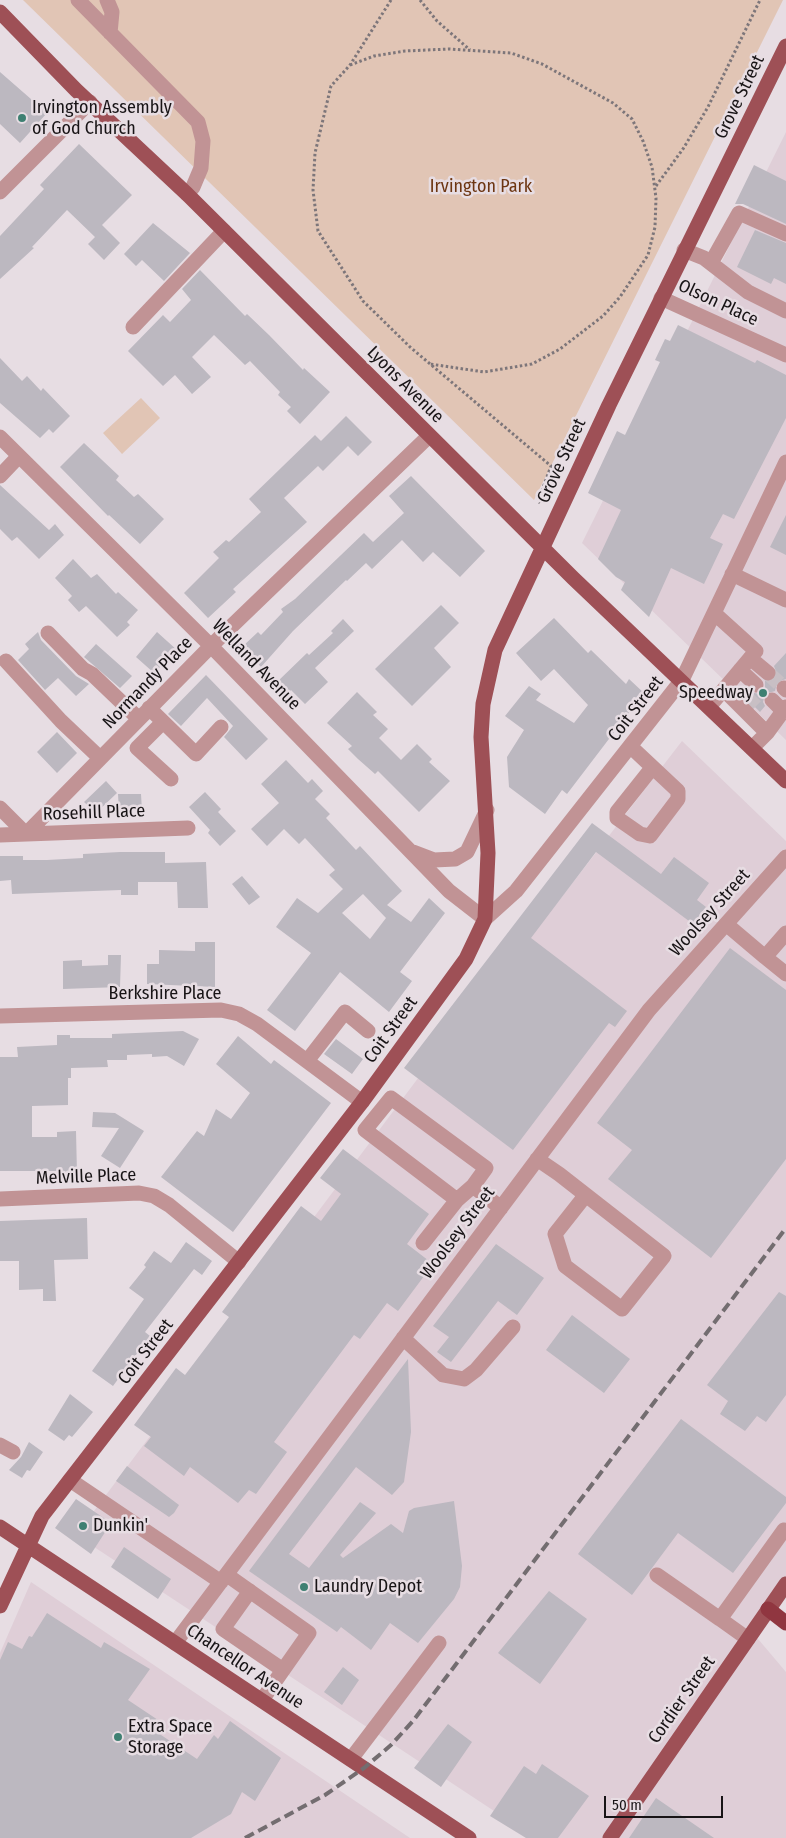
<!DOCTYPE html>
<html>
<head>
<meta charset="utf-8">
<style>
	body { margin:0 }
	#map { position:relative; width:786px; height:1838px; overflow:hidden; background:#e7dde3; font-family:"Fira Sans Condensed",sans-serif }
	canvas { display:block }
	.scale { position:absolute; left:604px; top:1796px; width:119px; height:22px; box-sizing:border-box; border:2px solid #181416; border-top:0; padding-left:6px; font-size:15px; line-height:18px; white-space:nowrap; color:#181416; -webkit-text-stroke:4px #e7dde3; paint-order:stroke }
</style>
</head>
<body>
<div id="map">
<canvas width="786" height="1838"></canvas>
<div class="scale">50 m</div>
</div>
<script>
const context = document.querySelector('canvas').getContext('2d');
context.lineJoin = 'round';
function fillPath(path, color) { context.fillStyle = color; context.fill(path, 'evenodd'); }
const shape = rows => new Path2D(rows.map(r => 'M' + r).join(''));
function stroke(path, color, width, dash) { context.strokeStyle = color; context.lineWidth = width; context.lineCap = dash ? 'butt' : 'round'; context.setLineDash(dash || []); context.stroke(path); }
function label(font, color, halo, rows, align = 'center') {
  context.font = font + ' "Fira Sans Condensed",sans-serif'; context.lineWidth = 5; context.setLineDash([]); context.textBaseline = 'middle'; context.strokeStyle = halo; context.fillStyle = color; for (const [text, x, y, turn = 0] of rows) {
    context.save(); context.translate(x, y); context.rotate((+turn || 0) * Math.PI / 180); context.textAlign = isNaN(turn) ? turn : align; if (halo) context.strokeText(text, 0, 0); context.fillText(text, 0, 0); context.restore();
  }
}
const built = shape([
	[786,132,786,740,582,543],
	[682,741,786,841,786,1587,753,1633,786,1672,786,1838,535,1838,76,1535,487,986,561,898],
	[31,1582,410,1838,0,1838,0,1653]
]);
const green = shape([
	[23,0,783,0,534,500],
	[141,398,160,418,122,454,103,433]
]);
const building = shape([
	[0,72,47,113,20,143,0,124],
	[79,144,132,195,102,225,120,243,104,260,88,244,95,237,67,210,32,247,34,248,0,279,0,236,44,189,40,185],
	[754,165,786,181,786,224,743,204,735,204],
	[153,223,190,253,164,281,142,260,136,266,124,254],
	[755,230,786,243,786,284,774,278,771,284,737,267],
	[200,270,245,316,247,314,269,335,303,370,304,368,330,392,300,424,287,411,291,407,278,395,280,392,250,361,245,365,214,335,192,357,211,377,192,394,175,375,163,386,128,351,163,315,170,322,191,300,182,289],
	[678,325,755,363,757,360,786,375,786,418,734,519,723,514,710,538,723,544,704,584,671,568,649,617,621,590,625,582,616,577,598,559,621,510,588,493,617,431,625,435,660,362,655,360,665,339,670,341],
	[0,358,22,381,27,376,41,391,43,388,70,416,53,433,49,429,40,438,0,403],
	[346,416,372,442,358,456,348,446,323,471,318,466,284,498,307,522,233,589,236,592,208,618,184,593,219,558,213,552,226,540,229,542,261,512,249,499,315,435,321,441],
	[84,443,119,476,116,480,134,497,138,494,164,519,140,544,109,515,108,516,60,467],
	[411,476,485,551,460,577,433,552,423,562,402,540,372,569,366,563,347,581,346,580,293,631,261,667,242,647,258,632,261,635,283,612,281,609,295,599,364,533,373,542,404,513,389,496],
	[0,485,49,530,55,524,64,535,39,559,17,537,12,541,0,529],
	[786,515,786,555,770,547],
	[73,559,91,578,97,574,116,594,118,592,138,610,127,622,130,625,117,637,86,606,79,612,68,600,72,596,55,578],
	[441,605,459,623,434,648,451,667,412,706,375,669],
	[554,618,588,653,591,650,626,684,629,679,644,693,567,794,562,790,545,814,509,787,507,757,524,730,505,716,529,686,541,694,536,700,574,723,588,705,554,669,541,681,516,653],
	[343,619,354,631,315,668,328,682,305,704,291,690,289,693,277,682,307,653,309,655,333,633,331,631],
	[38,632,41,640,76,676,89,684,76,696,58,678,45,690,18,660,29,649,25,644],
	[157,632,177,650,154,673,136,657],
	[96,644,132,676,120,688,84,657],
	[786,653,786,679,777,682,775,691,765,694,763,702,765,706,760,712,745,697,750,692,759,694,765,688,765,681,775,679,777,674,774,666],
	[206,675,268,739,246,760,224,737,233,726,207,698,181,726,168,714],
	[357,692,377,712,373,715,388,729,379,738,401,760,417,744,432,759,429,762,450,781,419,812,378,771,375,774,358,759,348,749,352,746,327,723],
	[57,732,77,753,57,773,37,752],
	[286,760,308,783,312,779,323,791,315,799,330,814,326,818,356,850,360,846,402,891,387,905,411,922,429,898,445,913,400,972,412,981,389,1012,340,972,295,1031,267,1010,311,953,276,927,297,898,318,913,343,889,329,875,335,870,305,838,299,844,284,829,267,846,251,829,279,803,261,784],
	[363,894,386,918,370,939,342,913],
	[106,781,117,793,96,813,84,802],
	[205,792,221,809,218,812,236,831,220,846,208,833,210,830,189,807],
	[118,794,141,794,142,811,119,811],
	[592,823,661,874,674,857,709,883,697,900,706,907,693,924,596,852,531,938,627,1011,615,1027,609,1023,513,1150,404,1068],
	[120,852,165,852,165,863,206,862,208,908,178,908,177,882,138,882,138,895,121,895,121,890,12,894,11,880,0,881,0,856,23,856,23,860,47,860,83,858,83,854],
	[242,876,260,897,249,905,232,884],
	[195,942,215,942,215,987,147,984,147,964,159,964,159,950,195,951],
	[730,948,786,990,786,1159,711,1258,608,1179,632,1150,597,1123],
	[108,955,121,955,120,987,63,989,63,961,82,960,82,966,108,965],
	[183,1031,199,1039,184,1066,167,1056,152,1057,152,1054,127,1055,127,1060,107,1060,108,1067,71,1068,71,1078,68,1078,68,1105,32,1106,32,1137,57,1137,57,1132,76,1131,77,1174,58,1175,58,1171,0,1171,0,1057,18,1057,17,1047,57,1045,57,1035,70,1035,70,1038,112,1038,112,1034],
	[238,1036,271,1064,274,1060,331,1103,233,1232,161,1177,197,1131,204,1136,216,1109,231,1119,250,1093,216,1064],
	[336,1039,363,1059,352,1074,324,1054],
	[93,1112,115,1113,144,1131,120,1168,101,1156,119,1128,92,1127],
	[343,1149,429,1214,407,1244,433,1264,398,1311,387,1303,360,1339,354,1335,274,1442,287,1452,256,1494,249,1490,238,1503,190,1467,184,1476,144,1446,151,1437,134,1425,176,1368,185,1375,229,1317,222,1312,301,1206,321,1221,341,1194,320,1178],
	[87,1218,88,1259,54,1260,56,1301,43,1301,43,1289,19,1290,19,1261,0,1261,0,1221],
	[186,1242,212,1261,202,1275,194,1269,145,1332,150,1336,113,1386,92,1371,144,1299,129,1288,146,1267,144,1265,154,1251,171,1263],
	[496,1244,544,1278,517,1315,498,1301,451,1362,437,1352,449,1337,433,1326],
	[779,1292,786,1296,786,1395,766,1422,757,1416,745,1431,720,1414,728,1401,707,1385],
	[572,1315,630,1359,604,1393,546,1350],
	[408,1359,411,1432,404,1482,392,1495,356,1467,289,1554,309,1568,360,1502,376,1513,340,1555,343,1558,391,1524,403,1533,409,1511,414,1508,454,1501,462,1566,460,1587,454,1599,418,1643,390,1623,371,1650,341,1627,337,1632,249,1571],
	[70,1394,93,1412,72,1437,69,1435,64,1441,48,1430],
	[681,1419,786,1497,786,1503,733,1573,678,1533,632,1595,578,1554],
	[29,1442,43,1452,30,1471,27,1470,22,1478,9,1470,21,1457],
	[127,1466,179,1505,174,1513,169,1517,116,1481],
	[76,1499,111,1523,91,1554,55,1528],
	[124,1547,171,1579,158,1599,111,1567],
	[549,1591,587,1619,540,1684,498,1653],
	[47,1613,101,1648,104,1642,150,1669,128,1700,161,1722,155,1731,197,1759,214,1735,218,1739,230,1721,281,1758,255,1801,242,1792,231,1814,191,1838,0,1838,0,1660,8,1642,22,1649,29,1636,32,1637],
	[343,1667,359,1680,342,1705,324,1692],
	[448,1724,472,1742,441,1787,414,1768],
	[542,1764,589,1796,558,1838,526,1838,490,1816,524,1766,536,1774],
	[656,1798,714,1838,629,1838]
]);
const minorTunnel = shape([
	[768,673,784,688],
	[745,696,761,712]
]);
const path = shape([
	[391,0,350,65,331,86,315,153,313,190,318,231,363,301,410,347,551,466,538,501,540,503],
	[420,0,437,21,470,50],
	[350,65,374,56,405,51,449,49,511,53,542,64,613,103,632,119,643,141,652,167,656,198,655,227,648,255,620,297,603,316,560,349,532,364,484,372,430,364],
	[656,186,683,149,708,107,760,0]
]);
const minor = shape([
	[78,0,198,122,203,141,201,168,193,187,187,194],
	[107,0,112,12,110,33],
	[0,192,90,102],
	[684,250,704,258,748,292,786,311],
	[711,263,739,213,786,234],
	[661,298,786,355],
	[133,327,224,231],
	[0,437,211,646,449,891,485,919,516,891,682,680,786,462],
	[0,476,19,456],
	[732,574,786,600],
	[48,633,83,669,92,674,139,719],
	[750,658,768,673],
	[6,661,61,721,100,758],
	[740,670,756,685],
	[784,688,786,690],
	[724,690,767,733,752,748],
	[772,700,783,711],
	[709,707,756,651,714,613],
	[149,708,196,754,221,727],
	[163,722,137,748,171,779],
	[767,733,786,707],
	[630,746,678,791,678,799,650,836,640,834,617,818,617,812,652,768],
	[0,808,26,834,211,646,429,436],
	[0,835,188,828],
	[413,852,434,860,455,859,467,852,487,810],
	[726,924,765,957,786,933],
	[765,957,786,974],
	[0,1016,221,1010,239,1014,257,1024,362,1102],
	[307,1061,345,1012,368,1031],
	[391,1098,486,1168,473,1186,457,1200,365,1130,391,1098],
	[537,1159,559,1174,664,1256,622,1309,565,1266,555,1234,585,1196],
	[473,1186,501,1208],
	[0,1199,139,1193,154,1196,169,1205,239,1262],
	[423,1243,457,1200],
	[403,1338,443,1375,464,1379,476,1370,513,1327],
	[0,1445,13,1452],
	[70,1480,221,1582],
	[227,1575,309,1633,262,1700],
	[657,1575,720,1619],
	[250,1591,223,1629,283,1670],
	[748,1639,720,1619,784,1530,786,1532],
	[175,1643,649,1010,786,857],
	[351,1759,439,1643]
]);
const major = shape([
	[0,12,76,90,187,194,573,578,786,781],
	[0,1527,469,1838],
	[0,1606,42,1516,362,1102,466,959,485,919,488,853,481,737,483,704,495,650,609,405,786,46],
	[610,1838,786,1584]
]);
const highway = shape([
	[768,1609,786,1623]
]);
const rail = shape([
	[245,1838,325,1795,364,1768,391,1745,413,1721,786,1228]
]);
const markers = [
	[22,118,5,"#3e8072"],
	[763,693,5,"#3e8072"],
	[83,1526,5,"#3e8072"],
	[304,1587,5,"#3e8072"],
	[118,1737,5,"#3e8072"]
];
const streetNames = [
	["Grove Street",740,97,-64],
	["Olson Place",718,303,25],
	["Lyons Avenue",405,385,45],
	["Grove Street",562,461,-65],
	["Welland Avenue",256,665,46],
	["Normandy Place",148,683,-46],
	["Coit Street",636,709,-52],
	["Rosehill Place",94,813,-2],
	["Woolsey Street",710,913,-48],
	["Berkshire Place",165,994],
	["Coit Street",391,1030,-54],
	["Melville Place",86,1177,-2],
	["Woolsey Street",458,1233,-53],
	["Coit Street",146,1352,-52],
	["Chancellor Avenue",245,1667,34],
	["Cordier Street",682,1700,-55]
];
const poiNames = [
	["Irvington Assembly",32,108],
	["of God Church",32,129],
	["Speedway",753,693,"right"],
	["Dunkin'",93,1526],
	["Laundry Depot",314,1587],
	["Extra Space",128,1727],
	["Storage",128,1748]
];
const parkNames = [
	["Irvington Park",481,187]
];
fillPath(built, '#dfced7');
fillPath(green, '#e1c5b5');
fillPath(building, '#bcb8c0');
stroke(minorTunnel, '#c8bfc4', 15, [15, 8]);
stroke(path, '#7d767a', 3, [2.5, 2.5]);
stroke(minor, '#c19395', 15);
stroke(major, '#9e5056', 15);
stroke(highway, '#903640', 15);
stroke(rail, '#736d70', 4, [10, 5]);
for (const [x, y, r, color] of markers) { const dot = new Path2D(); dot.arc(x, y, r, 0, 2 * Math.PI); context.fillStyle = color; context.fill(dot); stroke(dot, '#e7dde3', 2); }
label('18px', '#181416', '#e7dde3', streetNames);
label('18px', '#181416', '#e7dde3', poiNames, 'left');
label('18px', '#6d3612', '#e7dde3', parkNames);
</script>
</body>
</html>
